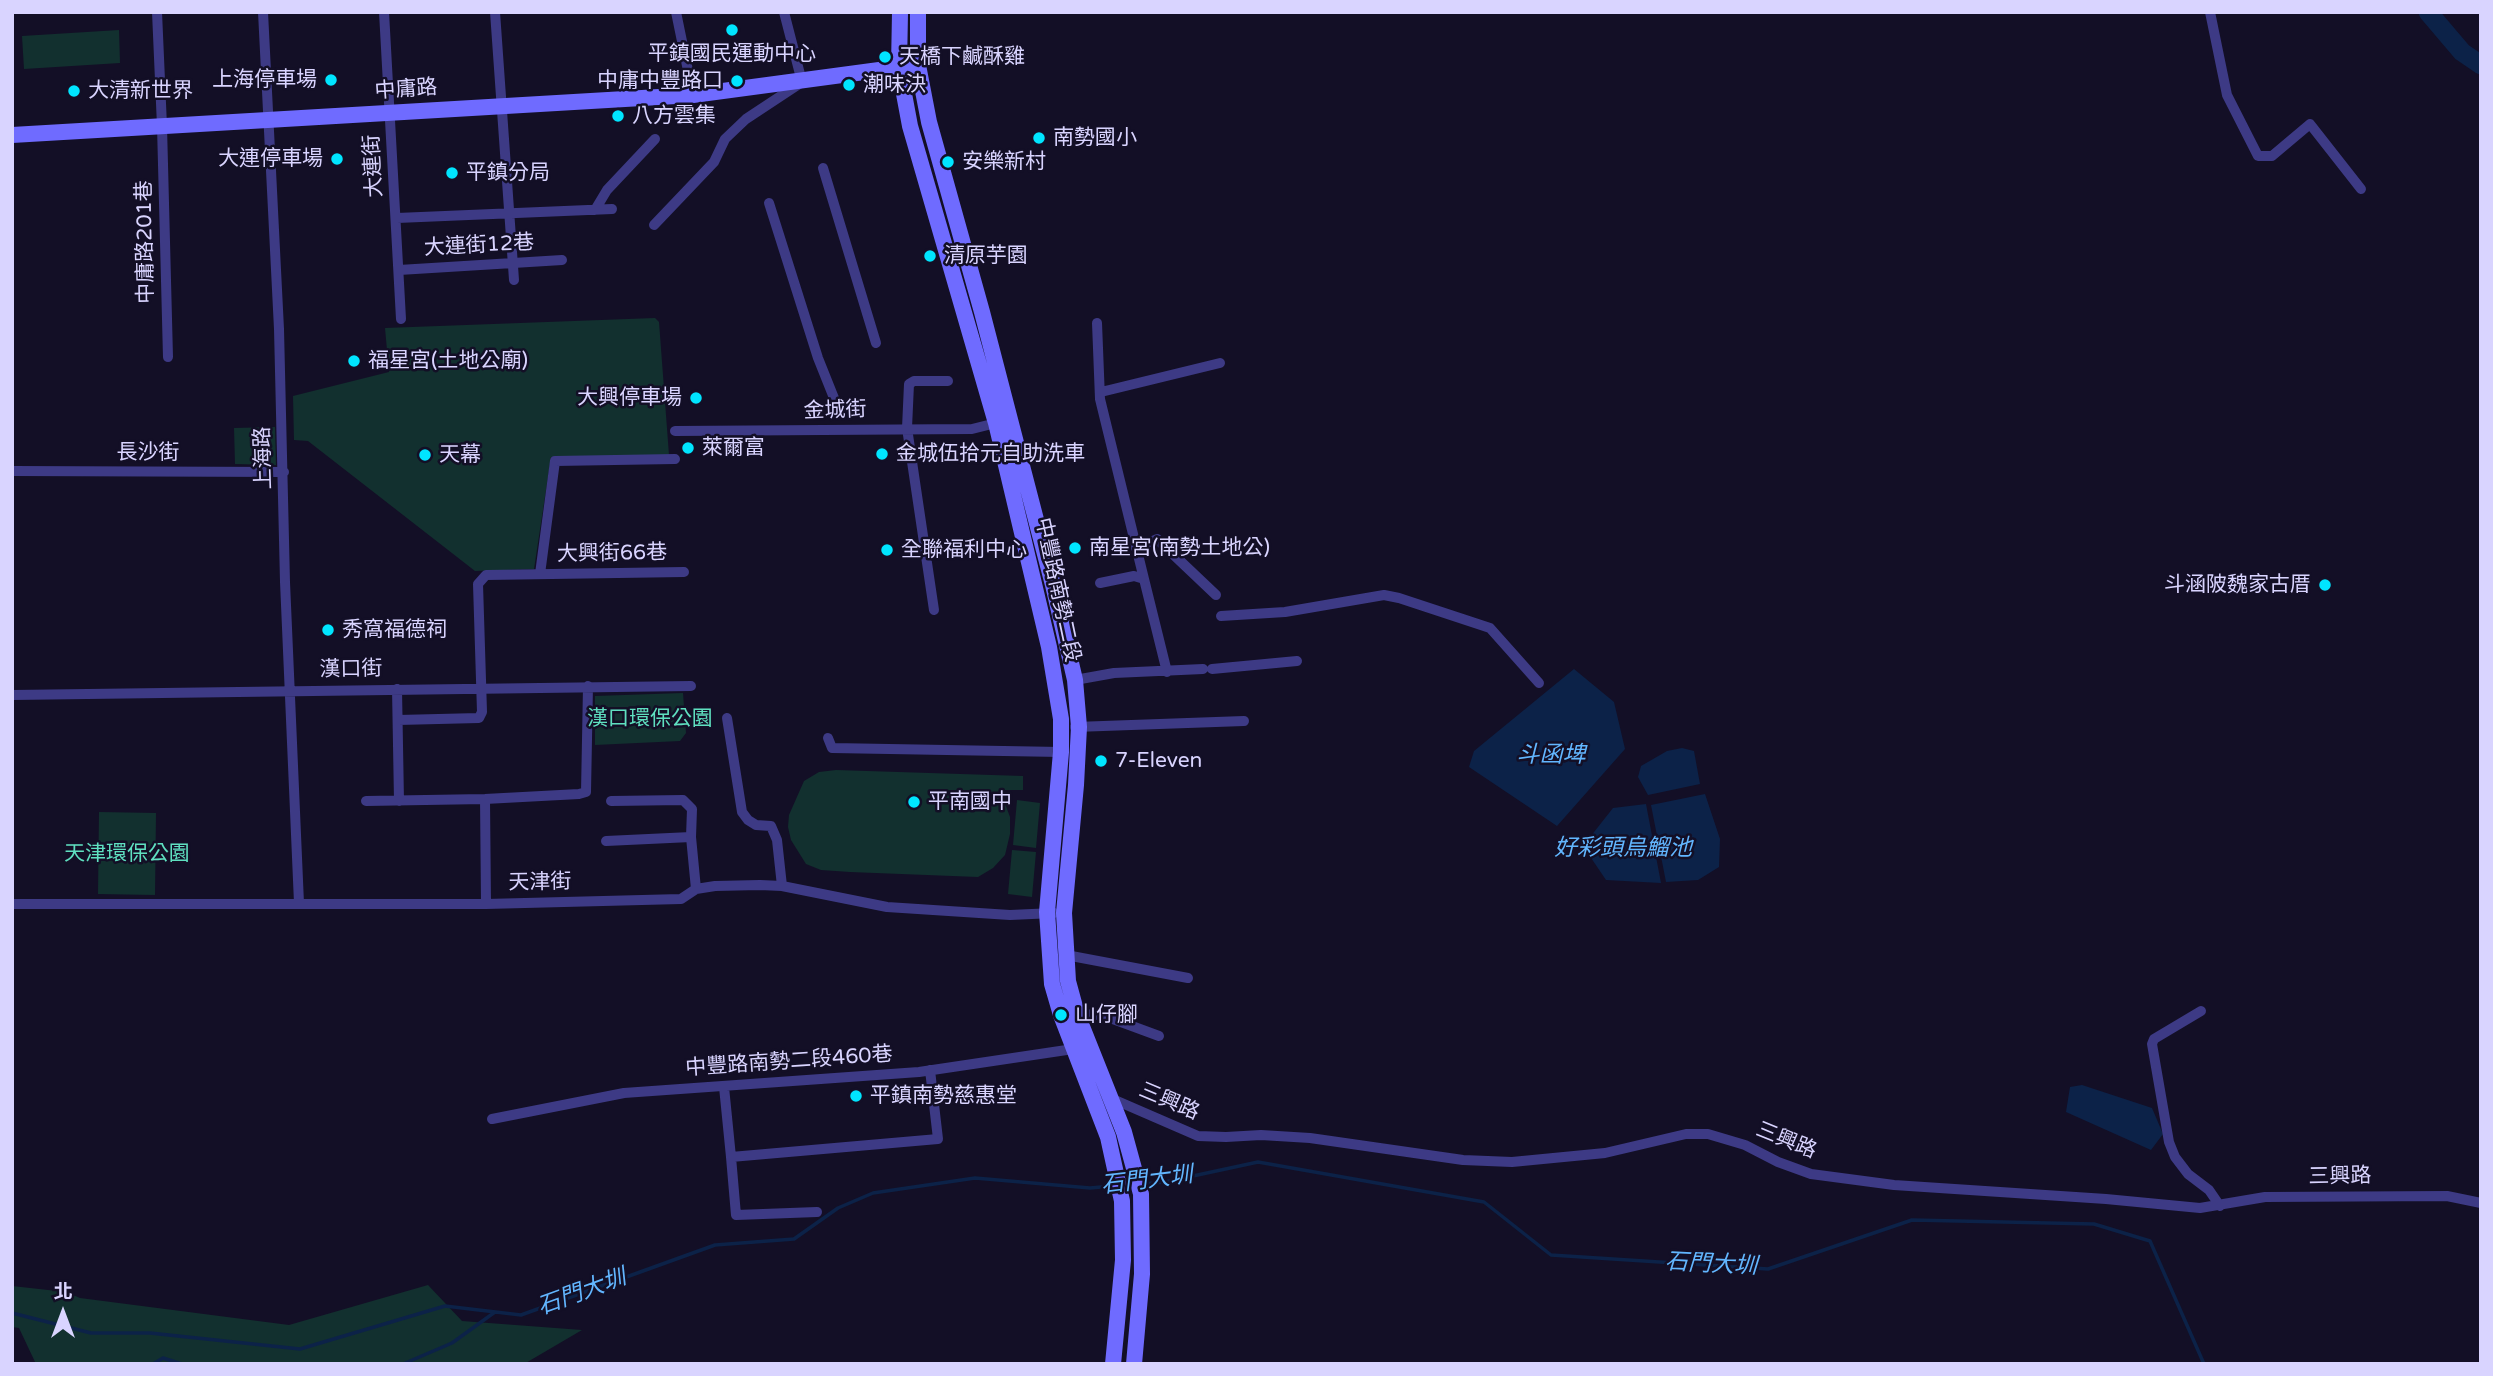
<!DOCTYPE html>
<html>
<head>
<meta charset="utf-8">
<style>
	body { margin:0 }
	#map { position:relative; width:2493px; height:1376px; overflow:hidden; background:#130f26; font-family:"Varela Round","Noto Sans TC",sans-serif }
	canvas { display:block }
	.frame { position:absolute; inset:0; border:14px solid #d9d4ff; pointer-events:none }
	.north { position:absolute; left:28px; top:1278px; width:70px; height:70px; -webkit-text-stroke:5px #130f26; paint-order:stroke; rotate:0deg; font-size:19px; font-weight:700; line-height:28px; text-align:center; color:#d9d4ff }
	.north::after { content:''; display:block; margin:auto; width:24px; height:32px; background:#d9d4ff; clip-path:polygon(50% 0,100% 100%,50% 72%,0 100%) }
</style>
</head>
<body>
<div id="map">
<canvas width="2493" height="1376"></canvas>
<div class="frame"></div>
<div class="north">北</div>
</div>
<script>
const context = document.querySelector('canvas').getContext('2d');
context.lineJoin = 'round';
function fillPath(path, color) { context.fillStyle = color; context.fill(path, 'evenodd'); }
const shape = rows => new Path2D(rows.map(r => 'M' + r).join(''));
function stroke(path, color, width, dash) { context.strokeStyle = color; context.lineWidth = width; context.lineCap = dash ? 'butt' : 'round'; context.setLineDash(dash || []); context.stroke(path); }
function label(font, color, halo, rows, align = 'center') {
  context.font = font + ' "Varela Round","Noto Sans TC",sans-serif'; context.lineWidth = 5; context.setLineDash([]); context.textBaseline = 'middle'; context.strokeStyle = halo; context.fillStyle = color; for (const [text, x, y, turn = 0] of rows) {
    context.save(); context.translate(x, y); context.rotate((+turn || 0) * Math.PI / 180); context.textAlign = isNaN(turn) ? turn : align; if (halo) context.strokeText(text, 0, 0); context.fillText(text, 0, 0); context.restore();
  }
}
const green = shape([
	[119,30,120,63,24,69,22,36],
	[655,318,659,322,669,455,551,457,534,569,475,571,308,441,294,440,293,396,389,372,385,328],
	[275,427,276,465,235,464,234,428],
	[683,693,686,733,680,741,595,745,595,696],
	[836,770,1023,776,1023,790,1000,790,1010,817,1010,834,1005,855,993,868,978,877,850,872,821,870,806,864,791,840,788,827,789,815,804,781,819,772],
	[1017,800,1040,803,1036,848,1013,845],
	[99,812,156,813,155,895,98,894],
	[1012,850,1036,852,1032,897,1008,894],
	[428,1285,462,1321,582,1330,524,1364,36,1364,19,1328,12,1327,12,1286,66,1292,80,1298,289,1325]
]);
const water = shape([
	[1574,669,1614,702,1625,749,1557,826,1469,767,1474,751],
	[1682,748,1694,751,1700,784,1648,795,1638,777,1641,766,1667,751],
	[1705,794,1720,839,1719,867,1698,880,1666,882,1651,805],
	[1646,804,1661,883,1606,880,1583,846,1613,808],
	[2082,1085,2152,1108,2163,1134,2151,1150,2066,1112,2070,1087]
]);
const stream = shape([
	[1142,1184,1165,1182,1258,1162,1484,1202,1551,1255,1768,1269,1912,1220,2094,1224,2150,1241,2204,1364],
	[12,1313,91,1333,150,1333,300,1349,445,1306,521,1315,715,1245,794,1239,838,1208,873,1193,975,1178,1090,1188,1113,1186],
	[153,1364,163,1358,182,1364],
	[403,1364,452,1343,495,1312]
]);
const river = shape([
	[2428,12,2462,52,2481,65]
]);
const street = shape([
	[157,12,162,126,168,357],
	[263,12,279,329,285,582,299,903],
	[384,12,401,319],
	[495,12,514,280],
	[676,12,693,95],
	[2210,12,2227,95,2258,156,2272,156,2310,124,2361,189],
	[823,168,876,343],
	[769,203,818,358,834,398],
	[595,210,607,190,655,139],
	[397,218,612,209],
	[654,225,714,162,725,139,746,119,802,82,784,12],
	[399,270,562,260],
	[1097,323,1100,399,1144,579],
	[1101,392,1220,363],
	[675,431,972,429,996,423],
	[12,471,284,472],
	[1136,548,1157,539,1216,595],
	[540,574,555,461,675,459],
	[1100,583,1134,576,1144,579,1167,672],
	[934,610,907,428,909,384,914,381,948,381],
	[1221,616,1285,612,1384,595,1399,598,1490,628,1539,683],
	[1212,669,1297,661],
	[1075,680,1114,673,1203,669],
	[397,689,399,801],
	[12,695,691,686],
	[727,718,742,812,748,820,756,825,771,826,777,840,782,886],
	[398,720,479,718,482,712,478,584,486,575,684,572],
	[1075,727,1244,721],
	[828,738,832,748,1061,752],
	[485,799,486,904],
	[366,801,485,799,579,794,586,792,588,686],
	[611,801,683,800,692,809,691,837,696,889],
	[606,841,691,837],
	[12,904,486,904,681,899,696,889,715,886,760,885,782,886,887,907,1010,915,1054,913],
	[1066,955,1188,978],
	[2201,1011,2154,1039,2152,1044,2169,1142,2175,1157,2188,1174,2209,1190,2220,1206],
	[1077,1014,1102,1015,1159,1036],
	[724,1087,731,1157,938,1139,930,1070],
	[1108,1097,1198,1136,1226,1137,1261,1135,1310,1138,1463,1160,1512,1162,1605,1153,1686,1134,1708,1134,1745,1145,1778,1162,1811,1174,1894,1185,2106,1199,2200,1208,2265,1197,2447,1196,2481,1203],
	[492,1119,624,1093,919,1072,1080,1048],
	[731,1157,736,1215,817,1212]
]);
const secondary = shape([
	[900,12,899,67,910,126,996,423,1049,647,1061,719,1061,752,1047,912,1052,984,1061,1015,1108,1137,1122,1201,1123,1260,1113,1364],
	[918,12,918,65,929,122,982,312,1053,585,1075,680,1079,727,1076,785,1064,913,1068,981,1077,1014,1124,1132,1141,1194,1142,1274,1134,1364],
	[12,135,693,95,909,66]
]);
const markers = [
	[732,30,7,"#00e5ff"],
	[885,57,7,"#00e5ff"],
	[331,80,7,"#00e5ff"],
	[737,81,7,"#00e5ff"],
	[849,85,7,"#00e5ff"],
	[74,91,7,"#00e5ff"],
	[618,116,7,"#00e5ff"],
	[1039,138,7,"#00e5ff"],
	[337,159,7,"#00e5ff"],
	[948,162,7,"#00e5ff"],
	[452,173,7,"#00e5ff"],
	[930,256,7,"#00e5ff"],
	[354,361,7,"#00e5ff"],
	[696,398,7,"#00e5ff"],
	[688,448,7,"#00e5ff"],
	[882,454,7,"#00e5ff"],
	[425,455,7,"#00e5ff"],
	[1075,548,7,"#00e5ff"],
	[887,550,7,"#00e5ff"],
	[2325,585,7,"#00e5ff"],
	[328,630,7,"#00e5ff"],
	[1101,761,7,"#00e5ff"],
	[914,802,7,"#00e5ff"],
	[1061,1015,7,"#00e5ff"],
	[856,1096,7,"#00e5ff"]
];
const poiNames = [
	["平鎮國民運動中心",732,54,"center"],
	["天橋下鹹酥雞",899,57],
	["上海停車場",317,80,"right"],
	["中庸中豐路口",723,81,"right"],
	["潮味決",863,85],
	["大清新世界",88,91],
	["八方雲集",632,116],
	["南勢國小",1053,138],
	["大連停車場",323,159,"right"],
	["安樂新村",962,162],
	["平鎮分局",466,173],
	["清原芋園",944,256],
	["福星宮(土地公廟)",368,361],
	["大興停車場",682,398,"right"],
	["萊爾富",702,448],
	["金城伍拾元自助洗車",896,454],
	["天幕",439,455],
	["南星宮(南勢土地公)",1089,548],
	["全聯福利中心",901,550],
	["斗涵陂魏家古厝",2311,585,"right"],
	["秀窩福德祠",342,630],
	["7-Eleven",1115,761],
	["平南國中",928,802],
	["山仔腳",1075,1015],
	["平鎮南勢慈惠堂",870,1096]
];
const streetNames = [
	["中庸路",406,90,-4],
	["大連街",374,166,-93],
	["中庸路201巷",146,242,-91],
	["大連街12巷",479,246,-3],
	["金城街",835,411,-2],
	["長沙街",148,453],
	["上海路",264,458,-92],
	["大興街66巷",612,554,-1],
	["中豐路南勢二段",1057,590,78],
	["漢口街",351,670,-1],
	["天津街",540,883,-1],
	["中豐路南勢二段460巷",789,1062,-4],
	["三興路",1169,1102,23],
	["三興路",1786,1141,22],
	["三興路",2340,1177,-1]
];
const parkNames = [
	["漢口環保公園",650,719],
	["天津環保公園",127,854]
];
const waterNames = [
	["斗函埤",1551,756],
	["好彩頭烏鰡池",1623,849],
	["石門大圳",1147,1181,-7],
	["石門大圳",1711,1265,3],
	["石門大圳",582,1293,-20]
];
fillPath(green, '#12302f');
fillPath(water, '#0c2248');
stroke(stream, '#0c2248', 3.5);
stroke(river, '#0c2248', 19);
stroke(street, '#3d3a85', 10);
stroke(secondary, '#6f6bff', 16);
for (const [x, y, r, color] of markers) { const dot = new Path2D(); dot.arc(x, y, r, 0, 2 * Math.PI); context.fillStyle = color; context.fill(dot); stroke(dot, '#130f26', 2.5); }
label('21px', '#d9d4ff', '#130f26', poiNames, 'left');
label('21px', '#d9d4ff', '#130f26', streetNames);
label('21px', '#5fe0c0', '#130f26', parkNames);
label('italic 23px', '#62b6ff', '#130f26', waterNames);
</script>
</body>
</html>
